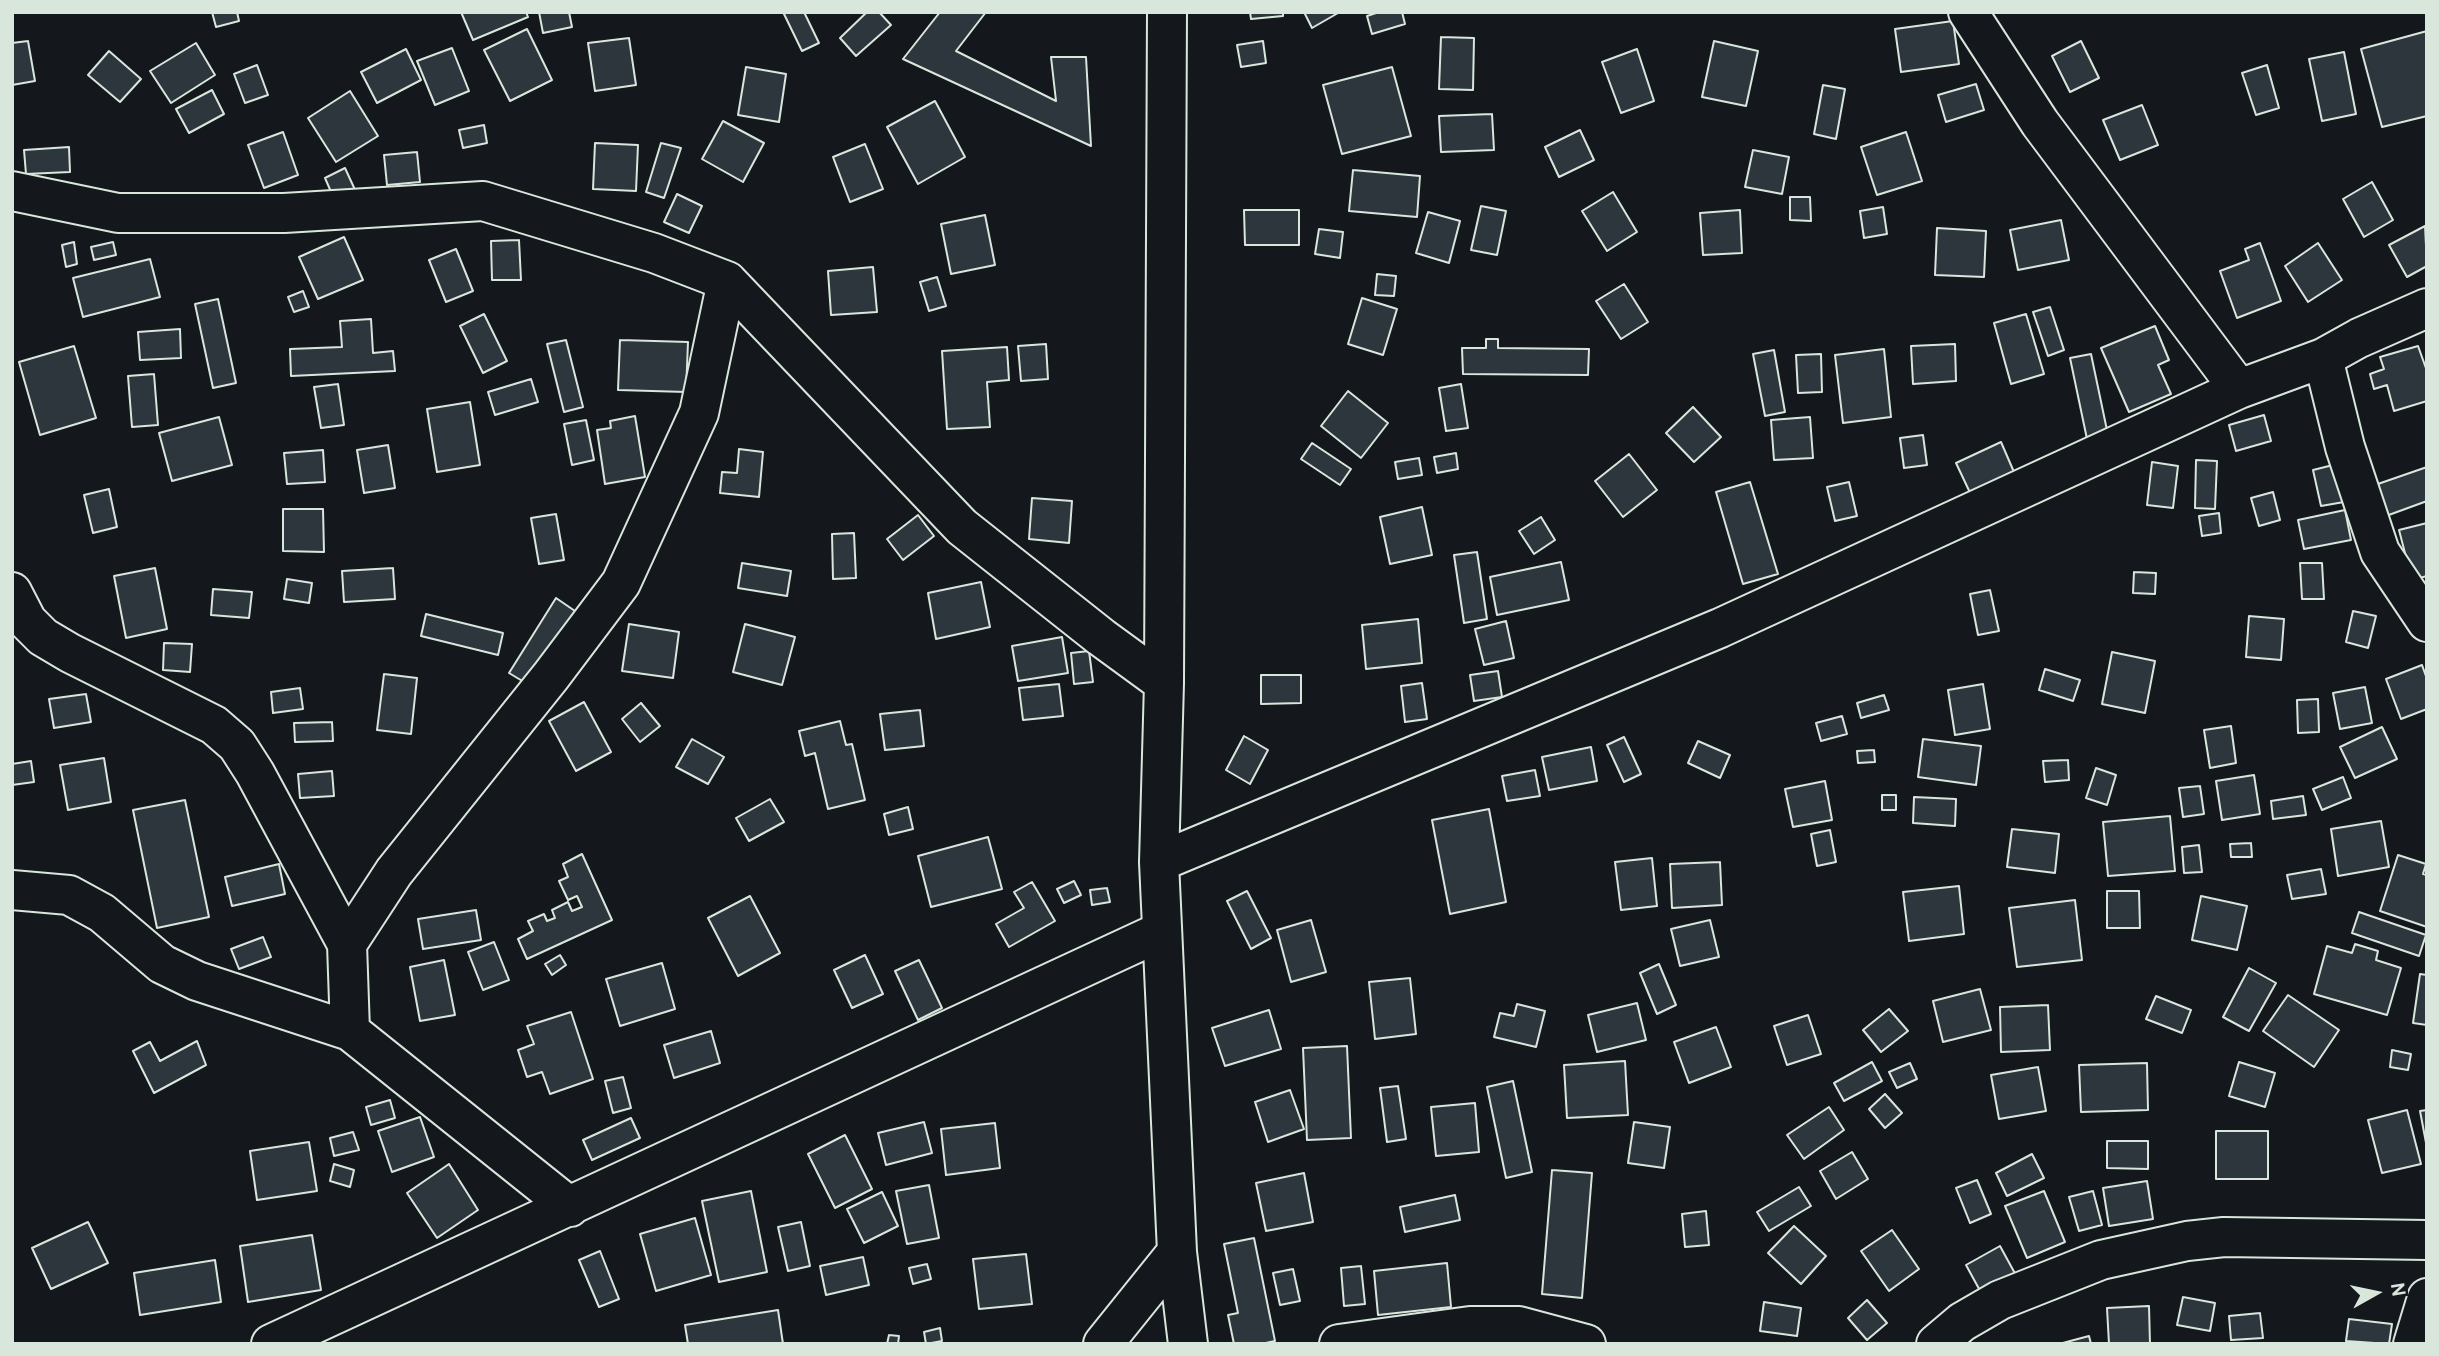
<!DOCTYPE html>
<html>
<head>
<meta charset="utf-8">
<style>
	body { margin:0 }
	#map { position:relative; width:2439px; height:1356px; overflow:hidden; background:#14181c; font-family:Overpass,sans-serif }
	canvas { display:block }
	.frame { position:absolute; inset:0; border:14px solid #d8e6dc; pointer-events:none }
	.north { position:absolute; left:2341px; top:1258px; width:70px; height:70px; -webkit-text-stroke:5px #14181c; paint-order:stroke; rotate:81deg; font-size:19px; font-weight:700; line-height:28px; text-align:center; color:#d8e6dc }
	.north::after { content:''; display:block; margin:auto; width:24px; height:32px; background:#d8e6dc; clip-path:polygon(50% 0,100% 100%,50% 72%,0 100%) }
</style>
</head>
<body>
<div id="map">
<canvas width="2439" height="1356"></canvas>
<div class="frame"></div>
<div class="north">N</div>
</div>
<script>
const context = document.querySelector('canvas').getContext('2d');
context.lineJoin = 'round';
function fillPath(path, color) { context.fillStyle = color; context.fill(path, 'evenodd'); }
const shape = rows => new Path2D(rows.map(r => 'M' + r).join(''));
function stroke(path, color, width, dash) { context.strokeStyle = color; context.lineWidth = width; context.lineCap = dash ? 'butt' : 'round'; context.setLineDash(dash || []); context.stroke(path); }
const building = shape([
	[212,12,237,12,239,21,216,27,212,12],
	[461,12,526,12,528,17,473,40,461,12],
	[539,12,569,12,572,27,543,33,539,12],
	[788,12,804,12,819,43,802,51,784,14,788,12],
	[867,12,879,12,891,25,856,56,840,38,867,12],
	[940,12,986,12,956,51,1056,101,1051,57,1086,57,1091,146,903,59,940,12],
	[1250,12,1283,12,1283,16,1251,19,1250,12],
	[1304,12,1338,12,1338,13,1312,28,1304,12],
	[1379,12,1402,12,1405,24,1372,34,1367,16,1379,12],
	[1953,21,1959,64,1901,72,1895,29,1953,21],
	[527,29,552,80,510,101,484,50,527,29],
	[2427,31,2427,116,2382,127,2361,49,2427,31],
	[1441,37,1474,38,1473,90,1439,89,1441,37],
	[629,38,636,85,595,91,588,43,629,38],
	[28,41,35,81,12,85,12,43,28,41],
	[1263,41,1266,63,1241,67,1237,45,1263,41],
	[1714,41,1758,51,1746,106,1702,97,1714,41],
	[2081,41,2099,78,2070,92,2052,56,2081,41],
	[196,43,215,75,171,103,150,71,196,43],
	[452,48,469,91,435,105,417,61,452,48],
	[406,49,421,80,377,103,361,72,406,49],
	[1637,49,1654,101,1621,113,1602,62,1637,49],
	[109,51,141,79,120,102,88,75,109,51],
	[2344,52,2356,114,2322,121,2309,59,2344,52],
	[257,65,268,95,245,103,234,74,257,65],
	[2267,65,2279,108,2256,115,2242,73,2267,65],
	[746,67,786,74,779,122,738,115,746,67],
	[1392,67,1411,136,1342,154,1323,85,1392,67],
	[1976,84,1984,110,1946,122,1938,95,1976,84],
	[1823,85,1845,89,1836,139,1814,134,1823,85],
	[212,90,224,114,189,133,176,109,212,90],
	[350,91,378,136,336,162,308,118,350,91],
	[935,101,965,157,918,184,887,127,935,101],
	[2142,105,2158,145,2120,160,2103,120,2142,105],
	[1492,114,1494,150,1441,152,1439,116,1492,114],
	[723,121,764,143,743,182,702,159,723,121],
	[484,125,487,143,463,148,459,130,484,125],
	[1580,130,1594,160,1559,177,1545,147,1580,130],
	[283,132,298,175,264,188,248,145,283,132],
	[1906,132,1922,181,1877,195,1861,147,1906,132],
	[595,143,638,145,636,191,593,189,595,143],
	[661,143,681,148,664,198,646,192,661,143],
	[865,144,883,189,850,202,833,157,865,144],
	[69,147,70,172,26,174,24,150,69,147],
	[1753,150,1789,157,1782,194,1745,187,1753,150],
	[417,152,420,182,387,185,384,155,417,152],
	[345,168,356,192,335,201,325,178,345,168],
	[1353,170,1420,176,1417,217,1349,211,1353,170],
	[2372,182,2393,220,2364,237,2343,199,2372,182],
	[1613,192,1637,232,1607,251,1582,211,1613,192],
	[677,194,702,206,689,233,664,222,677,194],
	[1790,197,1810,197,1811,221,1790,220,1790,197],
	[1481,206,1506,211,1497,255,1471,250,1481,206],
	[1883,207,1887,234,1864,238,1860,211,1883,207],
	[1244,210,1299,210,1299,245,1245,245,1244,210],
	[1740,210,1742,253,1703,255,1700,213,1740,210],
	[1428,212,1460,221,1449,263,1416,253,1428,212],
	[985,215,995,265,951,274,941,224,985,215],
	[2061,220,2069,260,2018,270,2010,230,2061,220],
	[2425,226,2427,266,2407,277,2389,245,2425,226],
	[1937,228,1986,231,1984,277,1935,275,1937,228],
	[1319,229,1343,232,1340,258,1315,254,1319,229],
	[344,237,363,280,318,299,299,257,344,237],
	[519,240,521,280,492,280,491,241,519,240],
	[74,242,77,264,66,267,62,245,74,242],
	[113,242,116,255,94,260,91,247,113,242],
	[2260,243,2281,301,2237,318,2220,271,2249,260,2245,249,2260,243],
	[2318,243,2342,280,2308,302,2285,266,2318,243],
	[456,249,473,291,446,302,429,260,456,249],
	[150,259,160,297,83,317,73,278,150,259],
	[873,267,877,312,831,315,828,271,873,267],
	[1377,274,1396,276,1394,296,1375,295,1377,274],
	[937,277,946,306,929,311,920,282,937,277],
	[1624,284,1648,322,1621,339,1596,301,1624,284],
	[303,291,309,307,294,312,288,297,303,291],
	[1362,298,1397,309,1383,355,1348,344,1362,298],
	[218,299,236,383,213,388,195,304,218,299],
	[2050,307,2064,350,2048,356,2033,312,2050,307],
	[484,314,507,361,483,373,460,326,484,314],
	[2026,314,2044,374,2011,384,1994,323,2026,314],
	[371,319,373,353,393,351,395,371,291,376,290,349,342,347,340,321,371,319],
	[2155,326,2169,360,2158,365,2171,394,2129,412,2101,348,2155,326],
	[180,329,181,358,140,360,138,332,180,329],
	[1486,339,1498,339,1498,348,1589,349,1588,375,1463,374,1462,348,1486,348,1486,339],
	[566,340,583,407,564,412,547,344,566,340],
	[620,340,688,342,686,392,618,390,620,340],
	[1046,344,1048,379,1021,381,1018,346,1046,344],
	[1955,344,1956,381,1913,384,1911,346,1955,344],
	[74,346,96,418,40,435,19,362,74,346],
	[2418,346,2427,371,2427,401,2394,411,2387,385,2374,389,2370,374,2384,369,2380,357,2418,346],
	[1007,347,1009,380,987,382,990,427,947,429,942,351,1007,347],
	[1884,349,1891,417,1843,423,1835,355,1884,349],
	[1774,350,1785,412,1765,416,1753,354,1774,350],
	[1821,354,1822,392,1798,393,1796,355,1821,354],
	[2091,354,2108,435,2087,439,2070,358,2091,354],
	[154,374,158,425,132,427,128,376,154,374],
	[531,379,538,402,495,415,488,392,531,379],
	[338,384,344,425,321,428,314,387,338,384],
	[1461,384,1468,428,1446,431,1439,388,1461,384],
	[1348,391,1388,423,1361,458,1321,426,1348,391],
	[470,402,480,465,437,472,427,409,470,402],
	[1693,407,1721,437,1694,462,1666,433,1693,407],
	[2264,415,2271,441,2236,451,2229,425,2264,415],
	[635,416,645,477,605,484,597,430,611,428,610,421,635,416],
	[219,417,232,465,172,481,159,433,219,417],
	[1810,417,1813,458,1774,460,1771,420,1810,417],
	[586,420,594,460,572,465,564,424,586,420],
	[1923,435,1927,465,1904,468,1900,438,1923,435],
	[2001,442,2017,479,1973,499,1956,463,2001,442],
	[1312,443,1351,469,1340,485,1301,459,1312,443],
	[388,445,395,488,364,493,357,450,388,445],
	[739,449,763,452,759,497,720,493,722,472,737,473,739,449],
	[323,450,325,482,287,484,284,453,323,450],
	[1456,453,1458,469,1437,473,1434,457,1456,453],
	[1629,454,1657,490,1623,517,1595,481,1629,454],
	[1419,458,1422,475,1398,479,1395,462,1419,458],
	[2196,460,2217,461,2215,509,2195,508,2196,460],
	[2152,462,2178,466,2173,508,2147,505,2152,462],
	[2337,464,2344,502,2321,506,2313,470,2337,464],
	[2427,467,2427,501,2386,516,2375,485,2427,467],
	[1750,482,1778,574,1743,584,1716,492,1750,482],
	[1849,482,1857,516,1835,521,1827,487,1849,482],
	[109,489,117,527,93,533,84,495,109,489],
	[2273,492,2280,520,2259,526,2251,498,2273,492],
	[1032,498,1072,501,1069,543,1029,539,1032,498],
	[1422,507,1432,555,1390,564,1380,517,1422,507],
	[283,509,323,509,324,552,283,551,283,509],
	[2345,510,2351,540,2304,549,2298,520,2345,510],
	[2219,513,2221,533,2202,536,2199,516,2219,513],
	[556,514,564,560,539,564,531,518,556,514],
	[918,515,934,536,903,560,887,539,918,515],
	[1541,517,1555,540,1534,554,1519,531,1541,517],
	[2427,523,2427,576,2412,580,2399,530,2427,523],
	[854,533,856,578,833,579,832,534,854,533],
	[1477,552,1487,619,1464,623,1454,555,1477,552],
	[1561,562,1569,600,1497,615,1490,577,1561,562],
	[742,563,791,571,787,596,738,588,742,563],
	[2300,563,2322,563,2324,599,2302,599,2300,563],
	[155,568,167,629,126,638,114,576,155,568],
	[393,568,395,599,344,602,342,571,393,568],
	[2134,572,2156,573,2155,594,2133,593,2134,572],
	[287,579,312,583,309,603,284,599,287,579],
	[981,582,990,627,936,639,928,593,981,582],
	[213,589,252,592,249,618,211,615,213,589],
	[1990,590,1999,631,1978,635,1970,594,1990,590],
	[556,598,575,611,529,685,509,673,556,598],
	[2353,611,2376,616,2368,648,2346,642,2353,611],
	[426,614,503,633,498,655,421,636,426,614],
	[2249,616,2284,619,2281,660,2246,657,2249,616],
	[1418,619,1422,663,1366,669,1362,625,1418,619],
	[1506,621,1514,658,1484,665,1475,629,1506,621],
	[629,624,679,632,673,678,622,671,629,624],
	[745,624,795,637,782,685,733,672,745,624],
	[1062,637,1068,673,1018,681,1012,646,1062,637],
	[164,643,192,644,190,672,163,670,164,643],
	[1089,651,1093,682,1074,684,1071,653,1089,651],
	[2112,652,2155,661,2145,713,2102,704,2112,652],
	[2422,665,2427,679,2427,709,2401,719,2386,679,2422,665],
	[2045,669,2080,680,2073,701,2039,690,2045,669],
	[1498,671,1502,697,1474,701,1470,675,1498,671],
	[384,674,417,678,411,734,377,730,384,674],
	[1261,675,1301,675,1301,703,1261,704,1261,675],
	[1422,683,1427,719,1405,722,1401,686,1422,683],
	[1059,684,1063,716,1023,720,1019,688,1059,684],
	[1983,684,1990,729,1955,735,1948,690,1983,684],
	[2365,687,2372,723,2340,729,2333,693,2365,687],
	[300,688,303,709,273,713,271,692,300,688],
	[86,694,91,722,54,728,49,699,86,694],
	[1884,695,1889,710,1861,718,1857,703,1884,695],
	[2318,699,2319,732,2298,733,2297,700,2318,699],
	[584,702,611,752,576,771,549,721,584,702],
	[641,703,660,726,640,742,622,719,641,703],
	[920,710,924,746,885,750,880,714,920,710],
	[1842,716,1847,734,1821,741,1816,723,1842,716],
	[840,721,846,745,852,744,865,800,828,809,815,753,805,756,799,731,840,721],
	[332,722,333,741,295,742,294,723,332,722],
	[2231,726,2236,763,2210,768,2204,730,2231,726],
	[2382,727,2397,759,2355,778,2340,747,2382,727],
	[1244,736,1268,750,1250,784,1226,770,1244,736],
	[1624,737,1641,774,1624,782,1607,745,1624,737],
	[692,739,724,757,708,784,676,767,692,739],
	[1923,739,1981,746,1976,785,1918,777,1923,739],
	[1698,741,1730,755,1720,778,1688,763,1698,741],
	[1591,747,1597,781,1549,790,1542,757,1591,747],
	[1874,750,1875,762,1858,763,1857,751,1874,750],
	[104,758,111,802,68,810,60,765,104,758],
	[2068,760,2069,780,2045,782,2043,761,2068,760],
	[31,761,34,782,12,785,12,764,31,761],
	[2096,768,2116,775,2107,805,2086,798,2096,768],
	[1535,770,1540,796,1507,801,1502,776,1535,770],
	[332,771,334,796,300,798,298,774,332,771],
	[2254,775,2260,814,2222,820,2216,781,2254,775],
	[2343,777,2351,798,2322,810,2313,789,2343,777],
	[1825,781,1832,820,1793,827,1785,789,1825,781],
	[2200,786,2204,814,2183,817,2179,788,2200,786],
	[1882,795,1896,795,1896,810,1882,810,1882,795],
	[2303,796,2306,815,2273,819,2271,801,2303,796],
	[1914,797,1956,799,1955,826,1913,823,1914,797],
	[770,799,784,822,749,841,736,818,770,799],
	[185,800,209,917,157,928,133,810,185,800],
	[908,807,913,829,889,835,884,814,908,807],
	[1489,809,1506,902,1450,914,1432,820,1489,809],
	[2170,816,2175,871,2108,876,2103,822,2170,816],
	[2381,821,2389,867,2338,876,2331,829,2381,821],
	[2012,829,2059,834,2055,873,2007,867,2012,829],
	[1830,830,1836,862,1817,866,1811,834,1830,830],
	[988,837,1002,889,931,907,918,856,988,837],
	[2251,843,2252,857,2231,857,2230,844,2251,843],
	[2199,845,2202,872,2184,873,2182,847,2199,845],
	[582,854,612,920,527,959,518,939,533,931,528,921,544,914,547,921,555,918,552,910,568,902,572,911,582,907,577,896,568,900,559,881,568,877,563,864,582,854],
	[2398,855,2426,864,2423,874,2427,875,2427,927,2380,911,2398,855],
	[1652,858,1657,906,1621,910,1615,862,1652,858],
	[1720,862,1722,905,1672,908,1670,864,1720,862],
	[279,864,285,894,232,906,225,877,279,864],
	[2321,869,2326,894,2292,899,2287,875,2321,869],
	[1074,881,1081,895,1064,903,1057,889,1074,881],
	[1032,882,1055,921,1009,947,996,924,1024,908,1014,892,1032,882],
	[1959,886,1964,934,1909,941,1903,892,1959,886],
	[1107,888,1110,902,1092,905,1090,890,1107,888],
	[1247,891,1271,938,1251,949,1227,901,1247,891],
	[2107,891,2139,891,2140,928,2107,928,2107,891],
	[750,896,780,953,738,976,708,918,750,896],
	[2201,896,2247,906,2237,950,2192,940,2201,896],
	[2075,900,2082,960,2017,967,2009,908,2075,900],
	[476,910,481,940,423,949,418,919,476,910],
	[2359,912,2426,935,2419,956,2352,933,2359,912],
	[1311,920,1326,972,1291,982,1277,930,1311,920],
	[1710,920,1719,957,1680,966,1671,929,1710,920],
	[263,937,271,957,239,969,231,949,263,937],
	[494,942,509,980,483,990,468,952,494,942],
	[2355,944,2378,951,2376,960,2401,968,2387,1015,2314,994,2327,946,2352,953,2355,944],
	[560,955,566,965,552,975,545,964,560,955],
	[865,955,883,994,852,1008,834,970,865,955],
	[444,960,455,1015,420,1021,410,967,444,960],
	[919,960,942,1008,918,1020,895,971,919,960],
	[662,963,675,1009,620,1026,606,979,662,963],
	[1659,964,1676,1005,1657,1014,1640,973,1659,964],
	[2249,968,2276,983,2249,1031,2223,1017,2249,968],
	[2420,974,2427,975,2427,1025,2413,1023,2420,974],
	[1410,978,1416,1034,1375,1039,1369,982,1410,978],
	[1980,989,1991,1030,1943,1042,1933,1001,1980,989],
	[2288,995,2339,1030,2314,1067,2263,1031,2288,995],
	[2156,996,2191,1010,2182,1033,2146,1019,2156,996],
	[1637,1003,1646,1040,1597,1052,1588,1015,1637,1003],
	[1517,1004,1545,1011,1536,1047,1494,1037,1500,1013,1514,1016,1517,1004],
	[2048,1005,2050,1050,2001,1052,2000,1007,2048,1005],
	[1889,1009,1908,1031,1881,1052,1863,1030,1889,1009],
	[1269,1010,1281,1049,1225,1066,1212,1028,1269,1010],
	[571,1012,593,1079,550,1094,542,1072,527,1077,518,1050,534,1044,527,1026,571,1012],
	[1808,1015,1821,1054,1787,1065,1774,1026,1808,1015],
	[1716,1027,1731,1067,1689,1083,1674,1042,1716,1027],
	[711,1031,720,1063,674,1078,664,1045,711,1031],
	[197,1041,206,1065,154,1093,133,1051,150,1042,160,1061,197,1041],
	[1347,1046,1351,1138,1307,1140,1303,1048,1347,1046],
	[2392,1050,2411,1054,2408,1070,2390,1067,2392,1050],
	[1625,1061,1628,1115,1567,1118,1564,1065,1625,1061],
	[1872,1062,1882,1081,1844,1101,1834,1083,1872,1062],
	[2239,1062,2275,1073,2265,1107,2229,1096,2239,1062],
	[1910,1063,1917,1079,1897,1088,1889,1072,1910,1063],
	[2147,1063,2148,1110,2081,1112,2079,1065,2147,1063],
	[2038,1067,2046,1111,1999,1119,1991,1075,2038,1067],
	[623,1077,631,1108,613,1113,605,1081,623,1077],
	[1513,1081,1532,1172,1506,1178,1487,1087,1513,1081],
	[1398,1086,1406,1139,1387,1142,1380,1088,1398,1086],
	[1290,1090,1304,1129,1268,1142,1255,1102,1290,1090],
	[1885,1094,1902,1113,1885,1128,1869,1109,1885,1094],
	[390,1100,395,1118,371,1125,366,1107,390,1100],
	[1475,1103,1479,1152,1436,1156,1431,1107,1475,1103],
	[1829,1107,1844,1130,1804,1159,1787,1135,1829,1107],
	[2407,1110,2421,1164,2382,1173,2368,1120,2407,1110],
	[2427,1110,2427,1148,2420,1111,2427,1110],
	[420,1117,434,1157,392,1172,378,1131,420,1117],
	[631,1118,640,1138,592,1160,583,1140,631,1118],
	[924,1122,932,1153,886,1165,878,1133,924,1122],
	[1634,1122,1670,1127,1664,1168,1628,1163,1634,1122],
	[995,1123,1000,1168,946,1175,941,1129,995,1123],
	[2216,1131,2268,1131,2268,1179,2216,1179,2216,1131],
	[353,1132,359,1150,334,1156,330,1138,353,1132],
	[845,1135,872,1189,835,1208,808,1154,845,1135],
	[2107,1141,2148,1141,2148,1169,2107,1168,2107,1141],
	[309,1142,317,1191,257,1200,250,1151,309,1142],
	[1852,1152,1868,1179,1836,1199,1820,1171,1852,1152],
	[2032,1154,2044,1178,2007,1196,1996,1173,2032,1154],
	[334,1164,354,1170,350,1187,330,1181,334,1164],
	[449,1164,478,1210,437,1238,407,1193,449,1164],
	[1552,1170,1592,1173,1582,1298,1542,1294,1552,1170],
	[1304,1173,1313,1222,1266,1231,1256,1183,1304,1173],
	[1977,1180,1991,1214,1970,1223,1956,1188,1977,1180],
	[2147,1181,2153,1219,2109,1226,2103,1188,2147,1181],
	[929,1185,939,1238,907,1244,896,1191,929,1185],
	[1799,1187,1811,1206,1769,1231,1757,1212,1799,1187],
	[751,1191,767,1272,719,1282,702,1201,751,1191],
	[2044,1191,2065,1242,2027,1258,2005,1206,2044,1191],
	[2093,1191,2102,1225,2079,1231,2069,1197,2093,1191],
	[882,1192,898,1226,864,1243,847,1209,882,1192],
	[1455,1195,1460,1220,1405,1232,1400,1207,1455,1195],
	[1706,1211,1709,1245,1685,1247,1682,1214,1706,1211],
	[695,1218,711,1275,656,1291,640,1234,695,1218],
	[88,1222,108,1263,51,1289,32,1248,88,1222],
	[801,1222,810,1266,788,1271,778,1227,801,1222],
	[1794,1226,1826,1256,1801,1284,1768,1253,1794,1226],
	[1892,1230,1919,1269,1889,1291,1861,1251,1892,1230],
	[312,1235,321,1290,248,1302,240,1246,312,1235],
	[1254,1238,1275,1341,1261,1344,1234,1344,1228,1315,1238,1313,1224,1244,1254,1238],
	[2000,1246,2018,1279,1984,1298,1966,1265,2000,1246],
	[600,1251,619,1299,599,1307,579,1260,600,1251],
	[1026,1254,1032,1304,979,1309,973,1259,1026,1254],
	[863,1257,869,1285,826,1295,820,1266,863,1257],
	[215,1260,221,1302,140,1315,134,1273,215,1260],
	[1447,1263,1451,1307,1378,1315,1374,1271,1447,1263],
	[927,1264,931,1279,913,1284,909,1268,927,1264],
	[1361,1266,1365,1304,1344,1306,1341,1268,1361,1266],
	[1293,1269,1300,1301,1280,1305,1273,1273,1293,1269],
	[2183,1297,2215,1303,2210,1331,2177,1325,2183,1297],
	[1867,1300,1887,1323,1867,1340,1848,1318,1867,1300],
	[1764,1302,1801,1308,1797,1336,1760,1331,1764,1302],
	[2149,1306,2150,1344,2109,1344,2107,1308,2149,1306],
	[778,1310,783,1344,688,1344,685,1325,778,1310],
	[2260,1313,2263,1338,2231,1340,2229,1316,2260,1313],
	[2349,1319,2392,1324,2389,1344,2346,1341,2349,1319],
	[940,1328,942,1341,926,1344,924,1332,940,1328],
	[889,1335,899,1336,898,1344,887,1344,889,1335],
	[2089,1336,2091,1344,2059,1344,2089,1336]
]);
const minor = shape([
	[1167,12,1164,683,1159,862,1177,1252,1188,1344],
	[1968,12,2040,123,2239,389],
	[12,191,118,213,284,213,483,201,654,253,727,281,962,527,1101,637,1164,683],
	[2323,358,2345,447,2380,552,2427,622],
	[12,592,27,621,43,637,70,653,214,725,237,745,255,773,347,944,350,1031],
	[1159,862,1720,628,2239,389,2323,358,2359,338,2427,308],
	[12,890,69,895,102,913,162,964,197,981,350,1031,570,1207],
	[347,944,394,872,551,676,621,583,699,413,727,281],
	[271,1344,1162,931],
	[1103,1344,1177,1252],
	[1339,1344,1470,1326,1519,1326,1586,1344],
	[1936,1344,1962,1322,2000,1300,2101,1260,2187,1241,2224,1237,2427,1240],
	[2413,1344,2427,1298]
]);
fillPath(building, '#2c363c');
stroke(building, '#d8e6dc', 2);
stroke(minor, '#d8e6dc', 42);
stroke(minor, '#14181c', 38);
</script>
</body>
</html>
